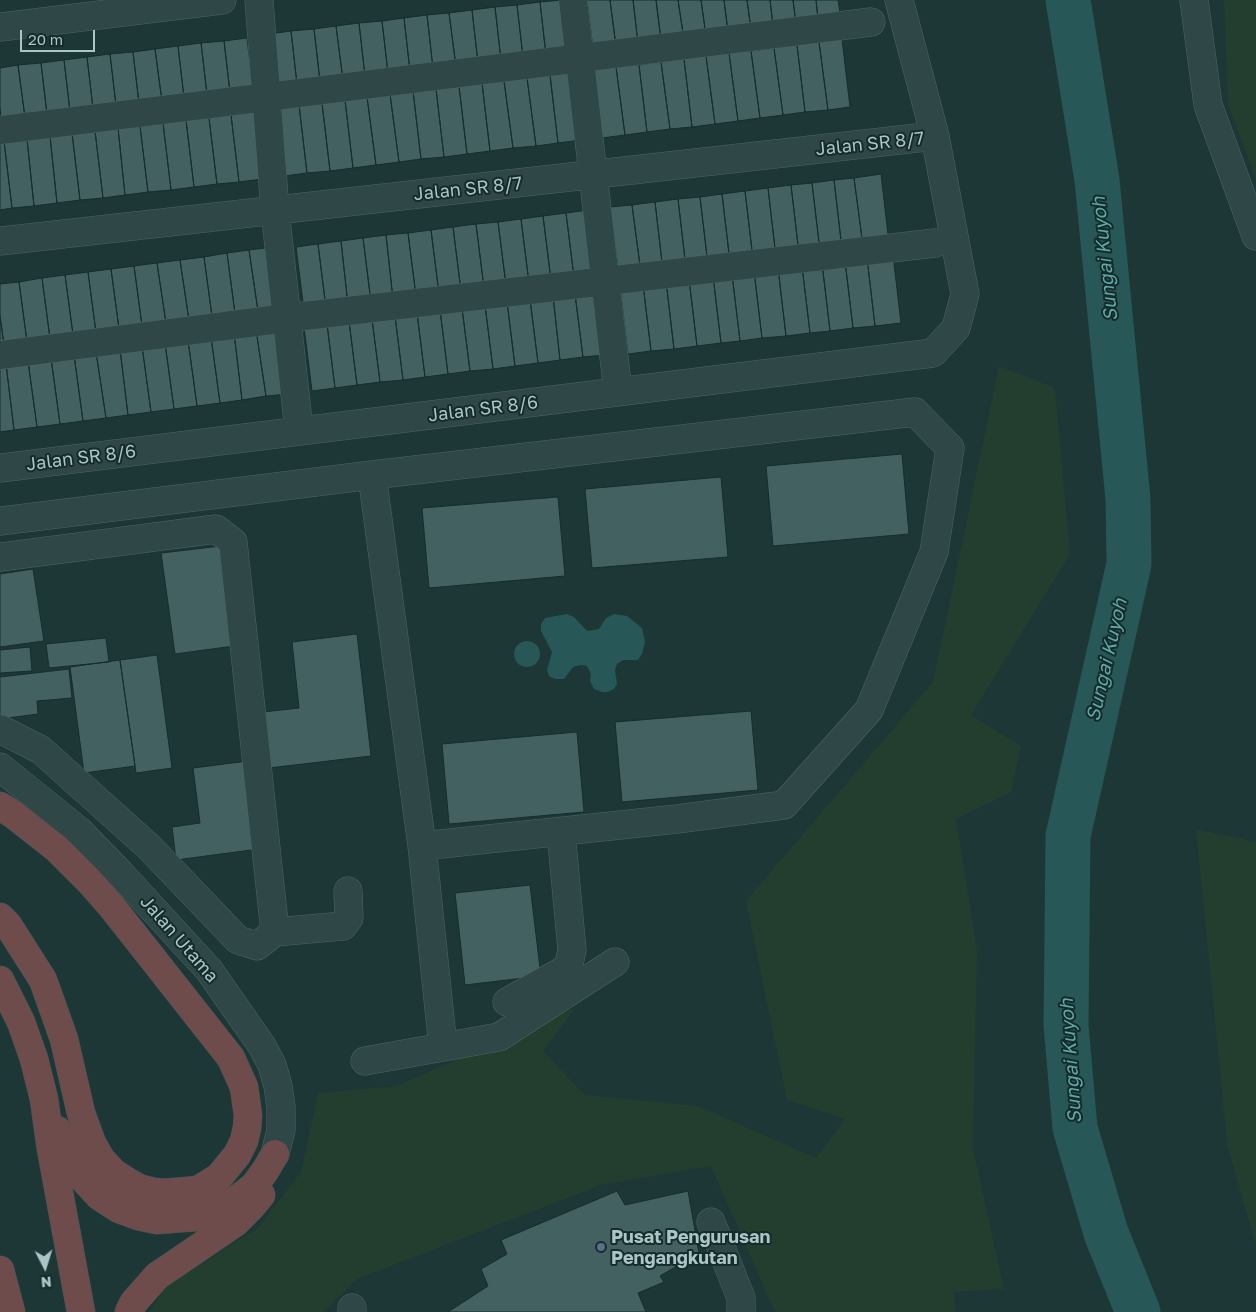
<!DOCTYPE html>
<html>
<head>
<meta charset="utf-8">
<style>
	body { margin:0 }
	#map { position:relative; width:1256px; height:1312px; overflow:hidden; background:#1c3736; font-family:"Golos Text",sans-serif }
	canvas { display:block }
	.north { position:absolute; left:20px; top:1242px; width:50px; height:50px; -webkit-text-stroke:4px #162b2b; paint-order:stroke; rotate:175deg; font-size:14px; font-weight:700; line-height:20px; text-align:center; color:#a9c5c5 }
	.north::after { content:''; display:block; margin:auto; width:18px; height:22px; background:#a9c5c5; clip-path:polygon(50% 0,100% 100%,50% 72%,0 100%) }
	.scale { position:absolute; left:20px; top:30px; width:75px; height:22px; box-sizing:border-box; border:2px solid #a9c5c5; border-top:0; padding-left:6px; font-size:15px; line-height:18px; white-space:nowrap; color:#a9c5c5; -webkit-text-stroke:4px #162b2b; paint-order:stroke }
</style>
</head>
<body>
<div id="map">
<canvas width="1256" height="1312"></canvas>
<div class="north">N</div>
<div class="scale">20 m</div>
</div>
<script>
const context = document.querySelector('canvas').getContext('2d');
context.lineJoin = 'round';
function fillPath(path, color) { context.fillStyle = color; context.fill(path, 'evenodd'); }
const shape = rows => new Path2D(rows.map(r => 'M' + r).join(''));
function stroke(path, color, width, dash) { context.strokeStyle = color; context.lineWidth = width; context.lineCap = dash ? 'butt' : 'round'; context.setLineDash(dash || []); context.stroke(path); }
function label(font, color, halo, rows, align = 'center') {
  context.font = font + ' "Golos Text",sans-serif'; context.lineWidth = 4; context.setLineDash([]); context.textBaseline = 'middle'; context.strokeStyle = halo; context.fillStyle = color; for (const [text, x, y, turn = 0] of rows) {
    context.save(); context.translate(x, y); context.rotate((+turn || 0) * Math.PI / 180); context.textAlign = isNaN(turn) ? turn : align; if (halo) context.strokeText(text, 0, 0); context.fillText(text, 0, 0); context.restore();
  }
}
const green = shape([
	[1224,0,1256,0,1256,180,1228,104],
	[999,366,1055,388,1070,554,971,715,1021,746,1011,792,956,819,977,950,973,1148,1004,1289,954,1292,956,1312,775,1312,711,1166,601,1185,357,1279,323,1312,150,1312,165,1287,258,1228,301,1172,318,1093,396,1086,575,1008,543,1051,585,1095,698,1106,816,1158,845,1119,787,1100,746,901,933,682],
	[1196,829,1256,842,1256,1245,1227,1144]
]);
const water = shape([
	[567,614,574,617,587,631,599,629,606,618,614,614,627,616,642,628,645,642,642,654,638,660,623,660,617,664,615,670,617,684,614,689,608,692,602,692,594,689,590,681,591,674,587,666,581,665,573,667,564,679,555,679,549,676,547,670,552,652,541,631,541,624,545,618],
	'514 654a13 13 0 1 1 26 0a13 13 0 1 1-26 0Z'
]);
const river = shape([
	[1068,0,1097,180,1128,499,1129,564,1068,836,1066,1025,1075,1128,1106,1233,1138,1312]
]);
const building = shape([
	[562,0,570,61,547,64,540,2,562,0],
	[587,0,610,0,617,54,594,57,587,0],
	[610,0,633,0,639,52,617,54,610,0],
	[633,0,656,0,662,48,639,52,633,0],
	[656,0,678,0,685,46,662,48,656,0],
	[678,0,701,0,707,43,685,46,678,0],
	[701,0,724,0,729,40,707,43,701,0],
	[724,0,747,0,752,37,729,40,724,0],
	[747,0,770,0,774,34,752,37,747,0],
	[770,0,793,0,797,31,774,34,770,0],
	[793,0,816,0,819,28,797,31,793,0],
	[816,0,838,0,842,25,819,28,816,0],
	[540,2,547,64,524,66,517,5,540,2],
	[517,5,524,66,502,69,495,7,517,5],
	[495,7,502,69,479,72,472,10,495,7],
	[472,10,479,72,457,74,449,13,472,10],
	[449,13,457,74,434,77,427,15,449,13],
	[427,15,434,77,411,80,404,18,427,15],
	[404,18,411,80,389,82,382,21,404,18],
	[382,21,389,82,366,85,359,23,382,21],
	[359,23,366,85,344,88,336,26,359,23],
	[336,26,344,88,321,90,314,29,336,26],
	[314,29,321,90,298,93,291,31,314,29],
	[291,31,298,93,276,96,269,34,291,31],
	[247,38,254,98,231,101,224,41,247,38],
	[842,39,850,107,828,110,819,42,842,39],
	[224,41,231,101,208,103,201,43,224,41],
	[819,42,828,110,805,112,797,45,819,42],
	[201,43,208,103,185,106,178,46,201,43],
	[797,45,805,112,783,115,774,48,797,45],
	[178,46,185,106,163,109,155,49,178,46],
	[774,48,783,115,760,118,751,51,774,48],
	[155,49,163,109,140,112,133,52,155,49],
	[751,51,760,118,738,121,729,53,751,51],
	[133,52,140,112,117,114,110,54,133,52],
	[729,53,738,121,715,124,706,56,729,53],
	[110,54,117,114,94,117,87,57,110,54],
	[706,56,715,124,692,127,684,59,706,56],
	[87,57,94,117,71,120,64,60,87,57],
	[684,59,692,127,670,129,661,62,684,59],
	[64,60,71,120,48,123,41,63,64,60],
	[661,62,670,129,647,132,639,65,661,62],
	[41,63,48,123,26,125,18,65,41,63],
	[18,65,26,125,2,128,0,107,0,68,18,65],
	[639,65,647,132,625,135,616,67,639,65],
	[616,67,625,135,602,138,593,70,616,67],
	[573,72,581,140,558,143,550,75,573,72],
	[550,75,558,143,536,146,527,78,550,75],
	[527,78,536,146,513,148,504,81,527,78],
	[504,81,513,148,490,151,482,83,504,81],
	[482,83,490,151,467,154,459,86,482,83],
	[459,86,467,154,444,157,436,89,459,86],
	[436,89,444,157,421,159,413,91,436,89],
	[413,91,421,159,399,162,390,94,413,91],
	[390,94,399,162,376,165,367,97,390,94],
	[367,97,376,165,353,168,345,100,367,97],
	[345,100,353,168,330,171,322,103,345,100],
	[322,103,330,171,307,173,299,105,322,103],
	[299,105,307,173,284,176,276,108,299,105],
	[254,112,262,179,239,182,231,115,254,112],
	[231,115,239,182,217,184,209,118,231,115],
	[209,118,217,184,194,187,186,120,209,118],
	[186,120,194,187,171,190,163,123,186,120],
	[163,123,171,190,148,192,140,126,163,123],
	[140,126,148,192,125,195,118,128,140,126],
	[118,128,125,195,103,198,95,131,118,128],
	[95,131,103,198,80,200,72,133,95,131],
	[72,133,80,200,57,203,50,136,72,133],
	[50,136,57,203,34,206,27,139,50,136],
	[27,139,34,206,12,208,4,141,27,139],
	[4,141,12,208,0,210,0,142,4,141],
	[881,174,889,243,863,246,854,178,881,174],
	[854,178,863,246,842,249,834,180,854,178],
	[834,180,842,249,820,251,812,183,834,180],
	[812,183,820,251,799,254,791,185,812,183],
	[791,185,799,254,776,257,768,188,791,185],
	[768,188,776,257,753,259,745,191,768,188],
	[745,191,753,259,730,262,722,194,745,191],
	[722,194,730,262,708,265,700,197,722,194],
	[700,197,708,265,686,268,678,199,700,197],
	[678,199,686,268,663,271,655,202,678,199],
	[655,202,663,271,641,273,632,205,655,202],
	[632,205,641,273,619,276,610,207,632,205],
	[589,210,596,274,574,277,566,213,589,210],
	[566,213,574,277,551,280,543,216,566,213],
	[543,216,551,280,529,283,521,219,543,216],
	[521,219,529,283,506,285,498,222,521,219],
	[498,222,506,285,484,288,476,224,498,222],
	[476,224,484,288,461,291,453,227,476,224],
	[453,227,461,291,439,294,431,230,453,227],
	[431,230,439,294,416,296,408,233,431,230],
	[408,233,416,296,393,299,386,235,408,233],
	[386,235,393,299,371,302,363,238,386,235],
	[363,238,371,302,348,305,341,241,363,238],
	[341,241,348,305,326,308,318,244,341,241],
	[318,244,326,308,304,310,296,247,318,244],
	[273,247,282,314,259,318,249,250,273,247],
	[249,250,259,318,236,321,227,253,249,250],
	[227,253,236,321,213,324,204,257,227,253],
	[893,255,901,323,875,326,867,258,893,255],
	[204,257,213,324,190,327,180,260,204,257],
	[867,258,875,326,853,328,845,261,867,258],
	[180,260,190,327,167,330,157,263,180,260],
	[845,261,853,328,830,331,822,263,845,261],
	[157,263,167,330,143,333,134,266,157,263],
	[822,263,830,331,810,333,802,266,822,263],
	[134,266,143,333,120,336,111,269,134,266],
	[802,266,810,333,786,336,778,268,802,266],
	[778,268,786,336,762,338,754,271,778,268],
	[111,269,120,336,97,340,88,272,111,269],
	[754,271,762,338,740,341,732,274,754,271],
	[88,272,97,340,74,342,65,275,88,272],
	[732,274,740,341,721,343,713,276,732,274],
	[65,275,74,342,51,346,42,278,65,275],
	[713,276,721,343,697,346,689,279,713,276],
	[42,278,51,346,28,349,19,282,42,278],
	[689,279,697,346,674,349,666,281,689,279],
	[666,281,674,349,651,351,643,284,666,281],
	[19,282,28,349,5,352,0,316,0,284,19,282],
	[643,284,651,351,628,354,620,287,643,284],
	[598,291,605,355,583,357,575,294,598,291],
	[575,294,583,357,560,360,553,296,575,294],
	[553,296,560,360,538,363,530,299,553,296],
	[530,299,538,363,515,366,507,302,530,299],
	[507,302,515,366,493,369,485,305,507,302],
	[485,305,493,369,470,371,462,308,485,305],
	[462,308,470,371,448,374,440,310,462,308],
	[440,310,448,374,425,377,417,313,440,310],
	[417,313,425,377,403,380,395,316,417,313],
	[0,316,5,352,0,353,0,316],
	[395,316,403,380,380,382,372,319,395,316],
	[372,319,380,382,357,385,349,321,372,319],
	[349,321,357,385,335,388,327,324,349,321],
	[327,324,335,388,312,391,304,327,327,324],
	[279,327,288,394,266,396,256,330,279,327],
	[256,330,266,396,242,400,234,333,256,330],
	[234,333,242,400,220,403,211,337,234,333],
	[211,337,220,403,197,406,188,340,211,337],
	[188,340,197,406,174,409,165,343,188,340],
	[165,343,174,409,151,412,142,346,165,343],
	[142,346,151,412,128,415,120,349,142,346],
	[120,349,128,415,106,418,96,352,120,349],
	[96,352,106,418,83,421,74,355,96,352],
	[74,355,83,421,60,424,51,358,74,355],
	[51,358,60,424,37,427,28,361,51,358],
	[28,361,37,427,14,430,6,364,28,361],
	[6,364,14,430,0,432,0,365,6,364],
	[902,454,909,534,773,546,766,466,902,454],
	[721,477,728,557,592,568,585,489,721,477],
	[558,497,565,576,429,588,422,508,558,497],
	[221,546,234,646,175,654,161,553,221,546],
	[33,569,44,641,0,647,0,574,33,569],
	[357,634,371,756,269,768,263,712,299,708,292,642,357,634],
	[106,638,109,662,49,668,46,644,106,638],
	[30,647,32,671,0,673,0,650,30,647],
	[157,655,172,768,136,773,120,660,157,655],
	[120,660,135,766,84,773,70,667,120,660],
	[69,669,72,698,37,701,38,714,0,719,0,677,69,669],
	[751,711,758,790,622,802,615,722,751,711],
	[577,732,584,812,449,824,442,744,577,732],
	[248,761,259,849,176,860,172,827,200,823,193,768,248,761],
	[530,885,541,976,465,985,455,893,530,885],
	[617,1191,625,1205,688,1191,699,1253,660,1276,664,1282,638,1293,646,1312,448,1312,488,1286,481,1269,507,1254,501,1240,617,1191]
]);
const minor = shape([
	[259,0,275,210,299,431],
	[573,0,618,392],
	[1194,0,1208,105,1256,236],
	[0,27,222,0],
	[0,130,871,22],
	[0,241,935,136],
	[0,355,287,318,935,243],
	[0,468,933,353,956,328,965,294,935,136,899,0],
	[372,475,422,846,443,1047],
	[0,521,372,475,915,412,950,448,934,552,869,710,784,805,677,819,422,846],
	[0,557,216,529,233,542,275,932],
	[0,729,41,750,149,847,238,940,257,946,275,932,343,926,349,918,348,891],
	[0,767,78,830,120,873,209,970,262,1046,272,1065,278,1086,281,1107,281,1130,275,1154],
	[507,1002,568,968,572,950,561,832],
	[365,1061,499,1037,615,962],
	[711,1222,741,1298,741,1312],
	[352,1308,352,1312]
]);
const highway = shape([
	[0,806,14,815,56,848,90,882,112,907,231,1058,244,1087,248,1115,247,1128,244,1141,237,1155,219,1177,198,1190,165,1193,154,1192,141,1189,128,1182,114,1173,101,1159,92,1143,81,1113,64,1039,43,980,8,925,0,917],
	[0,980,21,1022,34,1059,44,1099,51,1149,81,1312],
	[57,1130,77,1172,99,1196,119,1209,138,1216,157,1220,196,1217,215,1211,236,1200,254,1186,265,1171,275,1154],
	[0,1270,11,1312],
	[129,1312,134,1302,157,1276,235,1223,251,1207,261,1195]
]);
const markers = [
	[601,1247,5,"#5c6f8a"]
];
const streetNames = [
	["Jalan SR 8/7",870,144,-6],
	["Jalan SR 8/7",468,189,-6],
	["Jalan SR 8/6",483,409,-7],
	["Jalan SR 8/6",81,458,-7],
	["Jalan Utama",179,939,49]
];
const poiNames = [
	["Pusat Pengurusan",611,1237],
	["Pengangkutan",611,1258]
];
const waterNames = [
	["Sungai Kuyoh",1105,259,-96],
	["Sungai Kuyoh",1107,660,-77],
	["Sungai Kuyoh",1071,1061,-94]
];
fillPath(green, '#233e2e');
fillPath(water, '#275756');
stroke(river, '#275756', 45);
fillPath(building, '#426160');
stroke(building, '#182d2d', 1);
stroke(minor, '#4d6565', 29);
stroke(highway, '#3e5555', 29);
stroke(minor, '#304747', 28);
stroke(highway, '#6e4c4c', 28);
for (const [x, y, r, color] of markers) { const dot = new Path2D(); dot.arc(x, y, r, 0, 2 * Math.PI); context.fillStyle = color; context.fill(dot); stroke(dot, '#162b2b', 2); }
label('18px', '#a9c5c5', '#162b2b', streetNames);
label('bold 18px', '#a9c5c5', '#162b2b', poiNames, 'left');
label('italic 19px', '#5ea8a6', '#162b2b', waterNames);
</script>
</body>
</html>
